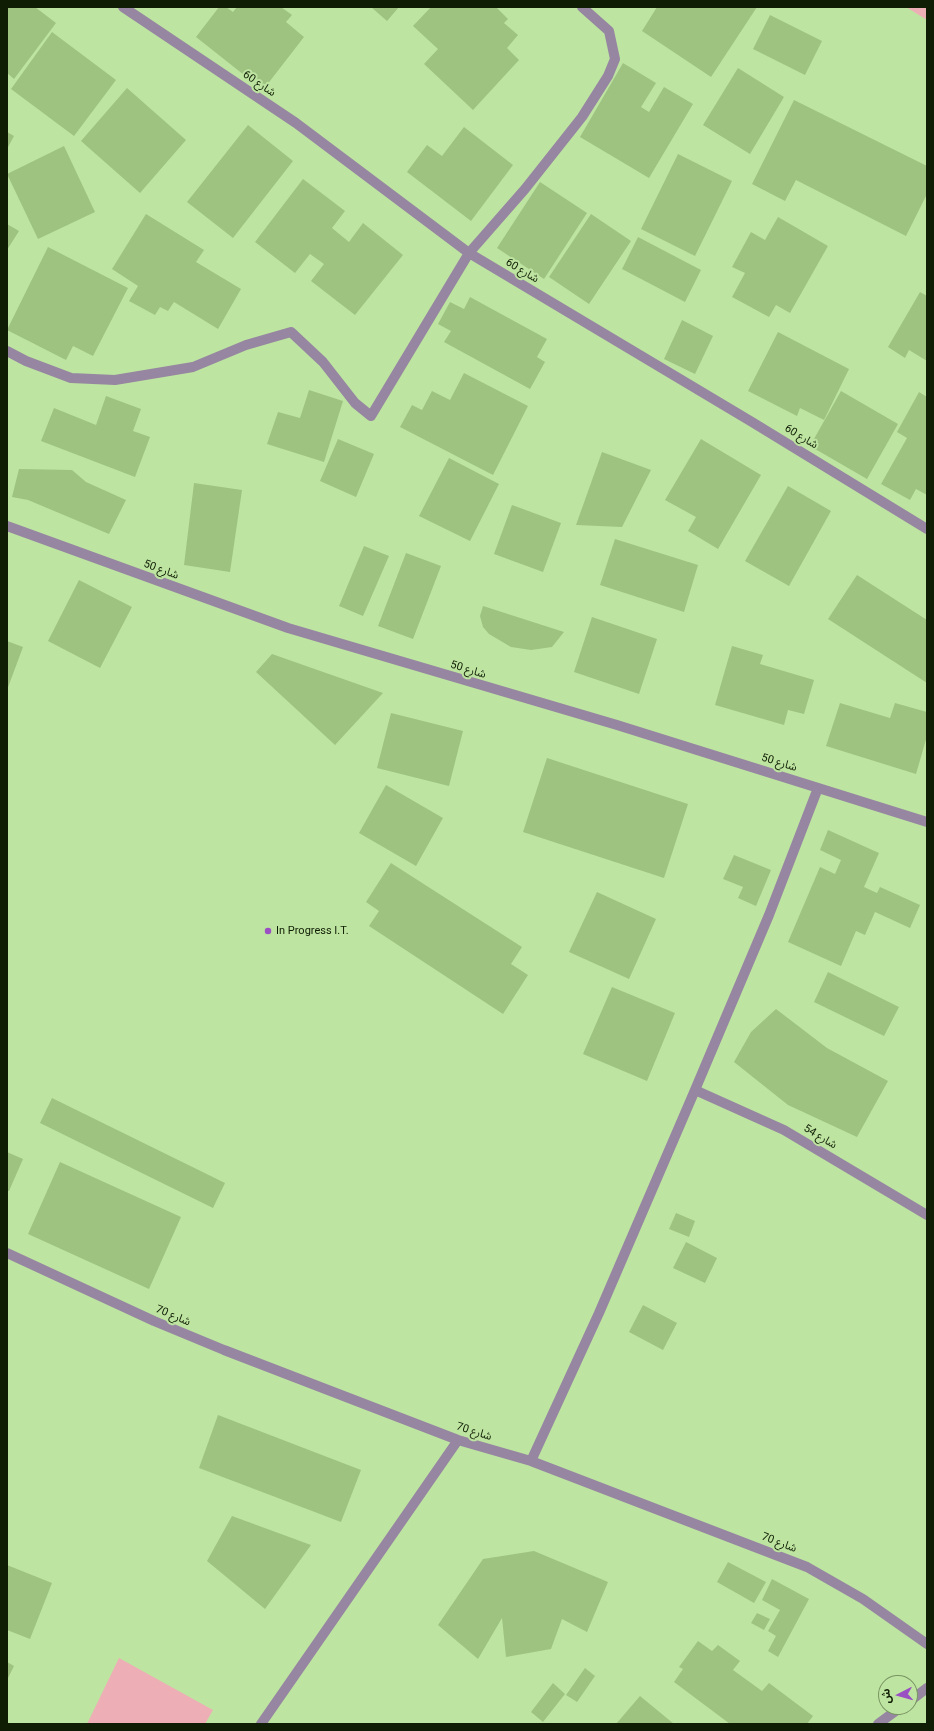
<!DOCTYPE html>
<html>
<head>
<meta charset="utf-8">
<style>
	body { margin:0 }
	#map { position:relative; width:934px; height:1731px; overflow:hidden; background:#bee4a1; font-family:Roboto,"Noto Sans Arabic",sans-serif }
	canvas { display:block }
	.frame { position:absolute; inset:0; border:8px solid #0f1d04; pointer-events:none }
	.north { position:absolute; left:878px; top:1675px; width:40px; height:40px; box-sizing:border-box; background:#bee4a1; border:1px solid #789462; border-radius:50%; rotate:264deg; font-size:11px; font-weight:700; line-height:16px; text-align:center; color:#0f1d04 }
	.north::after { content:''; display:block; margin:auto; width:14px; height:18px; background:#9a4fc2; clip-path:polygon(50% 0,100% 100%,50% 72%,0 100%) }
</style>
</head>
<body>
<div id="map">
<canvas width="934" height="1731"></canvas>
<div class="frame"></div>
<div class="north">ش</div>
</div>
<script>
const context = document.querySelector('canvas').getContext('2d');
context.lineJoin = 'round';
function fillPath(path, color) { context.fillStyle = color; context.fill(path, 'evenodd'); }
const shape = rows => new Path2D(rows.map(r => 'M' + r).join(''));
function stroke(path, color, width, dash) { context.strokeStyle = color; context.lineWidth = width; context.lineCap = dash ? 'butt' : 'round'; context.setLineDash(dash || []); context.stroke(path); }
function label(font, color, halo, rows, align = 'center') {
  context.font = font + ' Roboto,"Noto Sans Arabic",sans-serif'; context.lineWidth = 4; context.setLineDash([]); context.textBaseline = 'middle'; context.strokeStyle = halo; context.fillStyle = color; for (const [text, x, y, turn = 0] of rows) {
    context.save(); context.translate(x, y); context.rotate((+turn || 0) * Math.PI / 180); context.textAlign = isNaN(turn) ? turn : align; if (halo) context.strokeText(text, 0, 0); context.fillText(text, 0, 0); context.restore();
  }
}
const green = shape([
	[906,7,927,7,927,20],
	[119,1658,213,1710,205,1724,87,1724]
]);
const building = shape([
	[7,7,35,7,56,23,14,79,7,73],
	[219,7,226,7,233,12,237,7,281,7,292,15,286,22,304,37,263,90,196,37],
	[371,7,399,7,387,21],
	[431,7,496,7,508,19,504,23,518,35,507,48,519,60,473,110,424,64,438,49,413,26],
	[657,7,757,7,711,77,642,31],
	[770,15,822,41,805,75,753,49],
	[52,32,116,80,74,136,11,89],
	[623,63,656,83,641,107,649,112,664,87,693,104,649,178,580,137],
	[738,68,784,97,750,154,703,125],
	[127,88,186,140,140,193,81,141],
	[794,100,927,166,927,194,906,236,796,180,785,201,752,184],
	[248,125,293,161,233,238,187,202],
	[464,127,513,165,471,221,407,172,427,145,442,156],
	[7,132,14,136,7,149],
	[64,146,95,212,38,239,7,174],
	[678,154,732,181,695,256,641,229],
	[303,179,345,211,332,228,349,242,363,223,403,255,355,315,311,281,324,264,310,254,295,273,255,242],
	[540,182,587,213,544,279,497,248],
	[146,214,204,250,196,262,241,289,218,329,174,302,168,311,160,307,155,315,129,301,138,286,112,269],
	[591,214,631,241,589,304,549,277],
	[778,217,828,246,790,313,776,305,769,317,732,297,745,273,732,267,751,232,765,240],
	[7,224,19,231,7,250],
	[638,237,701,270,685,302,622,269],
	[48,247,128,288,93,356,73,346,66,360,7,330],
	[920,292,927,296,927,361,909,350,905,358,888,347],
	[470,297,547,339,537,357,545,362,530,389,444,342,451,331,438,324,450,302,464,309],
	[682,320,713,336,695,374,664,359],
	[778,332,849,369,824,420,800,408,797,416,748,391],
	[464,373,528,406,493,475,400,427,412,405,422,410,432,391,450,400],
	[309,390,343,401,324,462,267,444,278,412,300,418],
	[841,391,898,424,867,479,810,446],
	[919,392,927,397,927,495,916,489,910,500,881,484,907,438,897,432],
	[106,396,141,409,133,431,150,437,135,477,41,441,54,408,96,425],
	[338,439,374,454,356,497,320,481],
	[701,439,761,475,718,549,688,531,696,517,665,500],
	[602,452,651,470,622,527,576,525],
	[449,458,499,484,470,541,419,516],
	[19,469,72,470,86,482,126,500,109,534,28,500,12,497],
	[194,483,242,490,230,572,184,565],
	[788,486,831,511,789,586,745,561],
	[512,505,561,523,543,572,494,554],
	[615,539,698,565,684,612,600,585],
	[364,546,389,556,363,616,339,606],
	[406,553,441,566,413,639,378,626],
	[857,575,927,620,927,683,828,619],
	[79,580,132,607,100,668,48,641],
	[483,606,564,632,552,647,531,650,511,647,489,634,483,627,480,616],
	[592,617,657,639,639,694,574,672],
	[7,641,23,647,7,690],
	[732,646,763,655,760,664,814,680,804,714,788,710,784,725,715,705],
	[272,654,383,693,335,745,256,672],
	[840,703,890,718,895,703,927,712,927,736,916,774,826,746],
	[391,713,463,731,449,786,377,768],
	[547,758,688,804,664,878,523,832],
	[386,785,443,818,416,866,359,833],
	[828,830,879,853,864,887,877,893,880,887,920,905,910,928,875,912,865,935,856,931,841,966,788,942,820,867,835,874,841,860,820,850],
	[734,855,771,870,756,906,738,898,743,887,723,879],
	[391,863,522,947,511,964,528,975,503,1014,369,926,379,911,366,902],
	[597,892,656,919,629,979,569,952],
	[828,972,899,1007,884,1036,814,1002],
	[612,987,675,1013,647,1081,583,1054],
	[776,1009,827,1048,888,1081,857,1137,788,1105,734,1062,751,1032],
	[52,1098,225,1183,213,1208,40,1123],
	[7,1152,23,1159,9,1191,7,1191],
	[60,1162,181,1217,149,1289,28,1234],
	[676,1213,695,1221,689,1237,669,1229],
	[686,1242,717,1258,705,1283,673,1268],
	[643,1305,677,1323,663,1350,629,1332],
	[218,1415,361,1470,341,1522,199,1468],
	[232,1516,311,1545,265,1609,207,1561],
	[534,1551,608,1582,587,1632,562,1619,551,1649,506,1657,502,1618,478,1659,438,1625,483,1559],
	[728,1562,766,1582,754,1603,717,1582],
	[7,1565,52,1583,30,1639,7,1630],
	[772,1579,809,1599,778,1657,768,1651,776,1636,768,1631,780,1610,762,1600],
	[757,1613,770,1619,764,1630,751,1623],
	[698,1641,712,1651,718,1645,740,1661,733,1670,762,1691,769,1683,813,1716,807,1724,730,1724,674,1682,683,1669,679,1667],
	[7,1662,14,1666,7,1680],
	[585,1668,595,1676,577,1702,566,1695],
	[553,1683,565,1694,543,1722,531,1712],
	[640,1696,674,1724,616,1724]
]);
const minor = shape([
	[123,7,296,123,469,253,752,422,927,529],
	[7,351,26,361,71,378,115,380,193,367,246,345,291,332,323,362,355,403,371,416,469,253,525,189,582,117,608,76,615,59,609,31,582,7],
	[7,526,288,628,617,725,927,822],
	[695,1090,784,1130,927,1215],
	[7,1253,154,1321,224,1350,458,1440,531,1461,807,1567,863,1599,927,1644],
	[531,1461,599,1313,695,1090,769,915,818,788],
	[910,1701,927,1688],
	[261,1724,458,1440],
	[878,1724,901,1707]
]);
const markers = [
	[268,931,4,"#9a4fc2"]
];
const streetNames = [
	["شارع 60",259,84,34],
	["شارع 60",522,271,31],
	["شارع 60",801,437,31],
	["شارع 50",161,570,20],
	["شارع 50",468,670,17],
	["شارع 50",779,763,17],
	["شارع 54",820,1137,31],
	["شارع 70",173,1316,23],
	["شارع 70",474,1432,18],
	["شارع 70",779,1543,21]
];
const poiNames = [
	["In Progress I.T.",276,931]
];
fillPath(green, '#edafb5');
fillPath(building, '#9ec381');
stroke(minor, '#9686a1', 10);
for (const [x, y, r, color] of markers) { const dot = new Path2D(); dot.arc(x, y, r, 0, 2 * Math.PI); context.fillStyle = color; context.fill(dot); stroke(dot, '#bee4a1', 1.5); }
label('11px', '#0f1d04', '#bee4a1', streetNames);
label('11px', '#0f1d04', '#bee4a1', poiNames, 'left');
</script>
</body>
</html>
